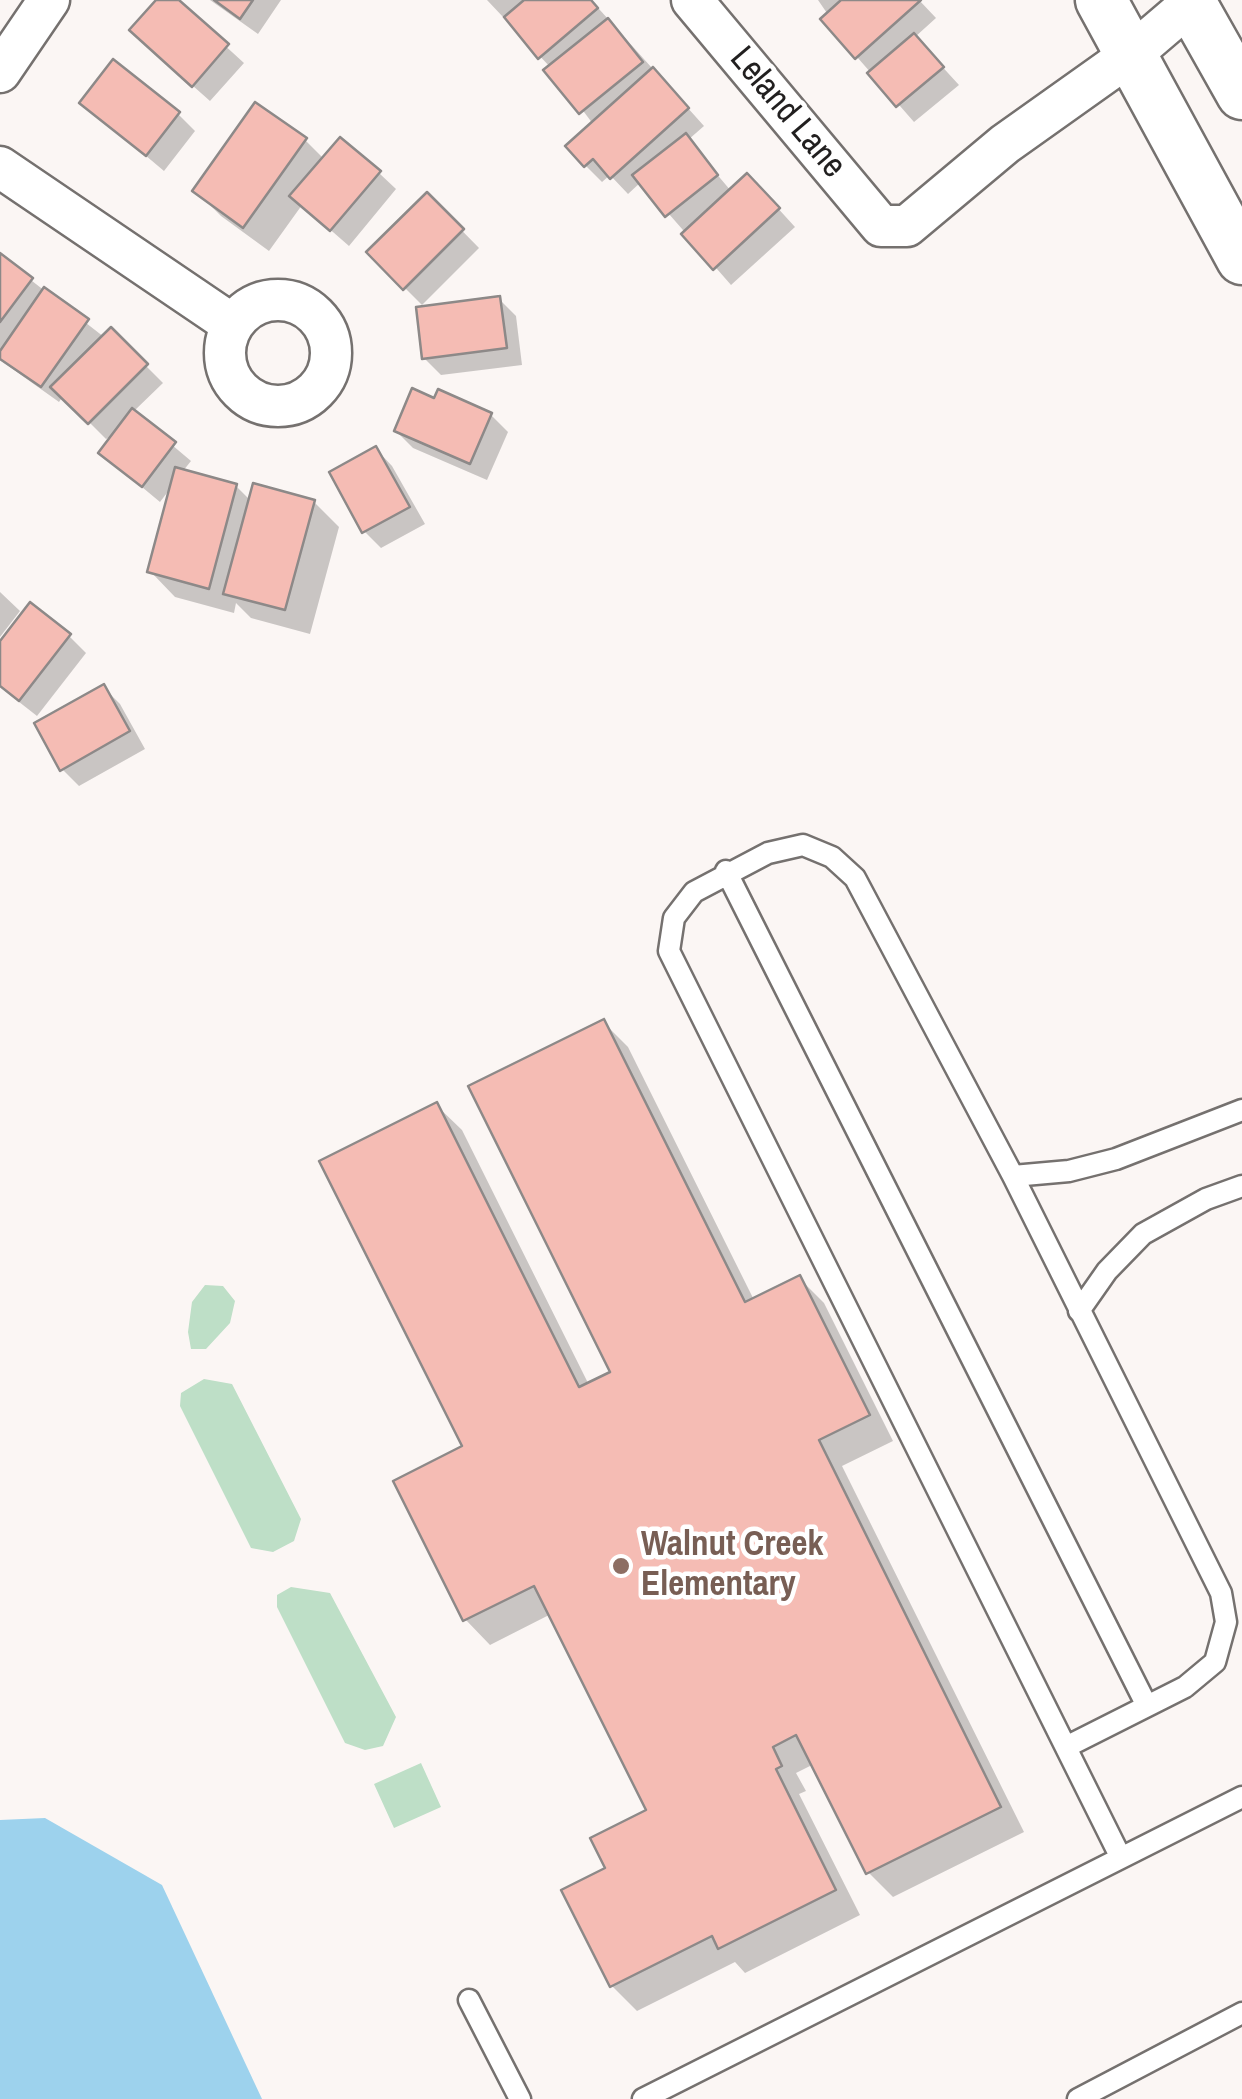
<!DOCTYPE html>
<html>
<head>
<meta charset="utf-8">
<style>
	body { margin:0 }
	canvas { display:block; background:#fbf6f4 }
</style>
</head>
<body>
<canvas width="1242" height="2099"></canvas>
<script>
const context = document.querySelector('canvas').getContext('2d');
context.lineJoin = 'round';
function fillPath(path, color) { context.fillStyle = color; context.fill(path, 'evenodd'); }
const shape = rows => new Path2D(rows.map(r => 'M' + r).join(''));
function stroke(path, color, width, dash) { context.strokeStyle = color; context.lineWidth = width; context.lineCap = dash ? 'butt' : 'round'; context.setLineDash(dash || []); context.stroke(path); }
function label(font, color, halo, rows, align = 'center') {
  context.font = font + ' "Archivo Narrow",sans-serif'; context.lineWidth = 9; context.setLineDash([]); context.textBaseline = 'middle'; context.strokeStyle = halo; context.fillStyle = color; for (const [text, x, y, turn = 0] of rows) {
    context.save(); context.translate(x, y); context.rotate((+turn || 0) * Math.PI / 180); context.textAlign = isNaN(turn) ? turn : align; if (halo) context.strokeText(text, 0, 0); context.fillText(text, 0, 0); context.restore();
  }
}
const green = shape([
	[205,1285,223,1286,235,1301,230,1323,206,1349,191,1349,188,1332,192,1302],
	[204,1379,232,1384,301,1519,294,1541,273,1552,251,1548,180,1406,181,1393],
	[291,1587,330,1593,396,1717,383,1746,365,1750,345,1743,277,1607,277,1595],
	[421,1763,441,1807,394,1828,374,1784]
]);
const water = shape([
	[45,1818,162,1885,262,2099,0,2099,0,1820]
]);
const shadow = shape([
	[159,0,175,0,244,63,210,101,149,47],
	[210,0,281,0,258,34],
	[487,0,591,0,704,126,688,140,731,191,764,193,795,227,731,285,641,182,628,194,610,175,602,182,586,166,593,124,551,68],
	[818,0,919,0,936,18,915,37,959,85,914,122,857,57],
	[82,102,178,114,195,131,164,171],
	[305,140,324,159,379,173,396,189,349,246,302,205,269,251,221,216,196,191],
	[427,195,479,248,422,305,369,252],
	[0,256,104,337,111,331,163,383,133,412,191,461,183,471,236,486,251,501,314,502,339,527,310,634,251,618,236,603,234,613,175,597,150,571,173,485,160,502,101,453,117,433,106,439,63,396,59,402,0,360],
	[499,299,516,316,522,365,441,375,424,358],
	[436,401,491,415,508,432,487,480,413,448,396,431],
	[376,449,392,466,425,524,381,548,364,531],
	[0,592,20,611,0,637],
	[69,636,86,653,37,716,0,687,0,645],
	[103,687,120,704,145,749,79,786,62,769],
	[603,1022,628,1047,754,1300,799,1278,824,1303,893,1441,842,1466,1024,1832,893,1897,868,1872,814,1764,796,1773,806,1791,799,1794,860,1915,745,1973,735,1962,637,2011,612,1986,608,1869,649,1811,551,1614,490,1645,465,1619,465,1447,436,1105,462,1130,589,1385,613,1373]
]);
const building = shape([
	[156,0,179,0,229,44,192,87,129,30,156,0],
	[214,0,253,0,240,19,214,0],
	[524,0,591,0,598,8,538,59,504,17,524,0],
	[841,0,921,0,855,59,820,19,841,0],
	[608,18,643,62,579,114,543,70,608,18],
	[914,33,944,67,896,107,867,73,914,33],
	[113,59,180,112,146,156,79,103,113,59],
	[653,67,689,108,610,179,593,159,584,167,565,146,653,67],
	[255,102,307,138,243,228,192,191,255,102],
	[686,133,718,175,665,217,632,175,686,133],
	[340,137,381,171,330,231,289,196,340,137],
	[747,173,780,208,713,270,681,234,747,173],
	[427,192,464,229,403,290,366,252,427,192],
	[0,253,33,278,0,322,0,253],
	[44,287,89,319,41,387,0,359,0,351,44,287],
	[500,296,507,348,422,359,416,307,500,296],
	[111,327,148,364,88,424,50,387,111,327],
	[412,388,434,398,438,389,492,413,470,464,394,431,412,388],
	[132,408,176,442,142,487,98,453,132,408],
	[376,446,410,507,362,533,329,472,376,446],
	[175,467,237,484,209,589,147,572,175,467],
	[253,483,315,500,285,610,223,594,253,483],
	[30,602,71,634,19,701,0,686,0,641,30,602],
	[104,684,130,731,60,771,34,723,104,684],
	[604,1019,745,1302,800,1275,870,1415,819,1440,1001,1807,866,1874,796,1735,773,1747,782,1766,776,1769,836,1890,718,1949,712,1936,610,1987,561,1890,605,1868,590,1838,646,1810,534,1586,463,1621,393,1481,462,1446,319,1161,437,1102,579,1387,610,1372,468,1086,604,1019]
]);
const service = shape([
	[726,871,1147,1706],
	[1013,1176,1069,1171,1116,1159,1242,1110],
	[1079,1311,1107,1271,1143,1234,1206,1199,1242,1186],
	[1068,1746,1185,1687,1215,1662,1226,1622,1221,1593,1013,1176,855,878,832,857,803,845,768,853,694,892,674,918,669,951,1120,1856],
	[469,2000,520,2099],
	[643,2099,1242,1797],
	[1078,2099,1242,2013]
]);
const minor = shape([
	[692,0,881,226,907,226,1005,144,1133,53,1195,0],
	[0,72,49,0],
	[0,167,233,325],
	'225 353a53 53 0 1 1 106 0a53 53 0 1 1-106 0Z'
]);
const tertiary = shape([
	[1101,0,1242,259],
	[1189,0,1242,94]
]);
const markers = [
	[621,1566,10,"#8d6e63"]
];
const streetNames = [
	["Leland Lane",787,113,50]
];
const educationNames = [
	["Walnut Creek",641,1546],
	["Elementary",641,1586]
];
fillPath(green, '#bedfc7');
fillPath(water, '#9dd2ed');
fillPath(shadow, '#0003');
fillPath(building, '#f5bcb4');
stroke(building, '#8d8988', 2.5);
stroke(service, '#75716f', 25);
stroke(minor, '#75716f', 45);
stroke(tertiary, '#75716f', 55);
stroke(service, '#fff', 20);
stroke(minor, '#fff', 40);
stroke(tertiary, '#fff', 50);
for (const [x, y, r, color] of markers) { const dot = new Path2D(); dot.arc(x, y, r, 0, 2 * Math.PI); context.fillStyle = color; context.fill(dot); stroke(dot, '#fff', 4); }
label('35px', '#211f1f', '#fff', streetNames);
label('bold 35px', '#785e54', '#fff', educationNames, 'left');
</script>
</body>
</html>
